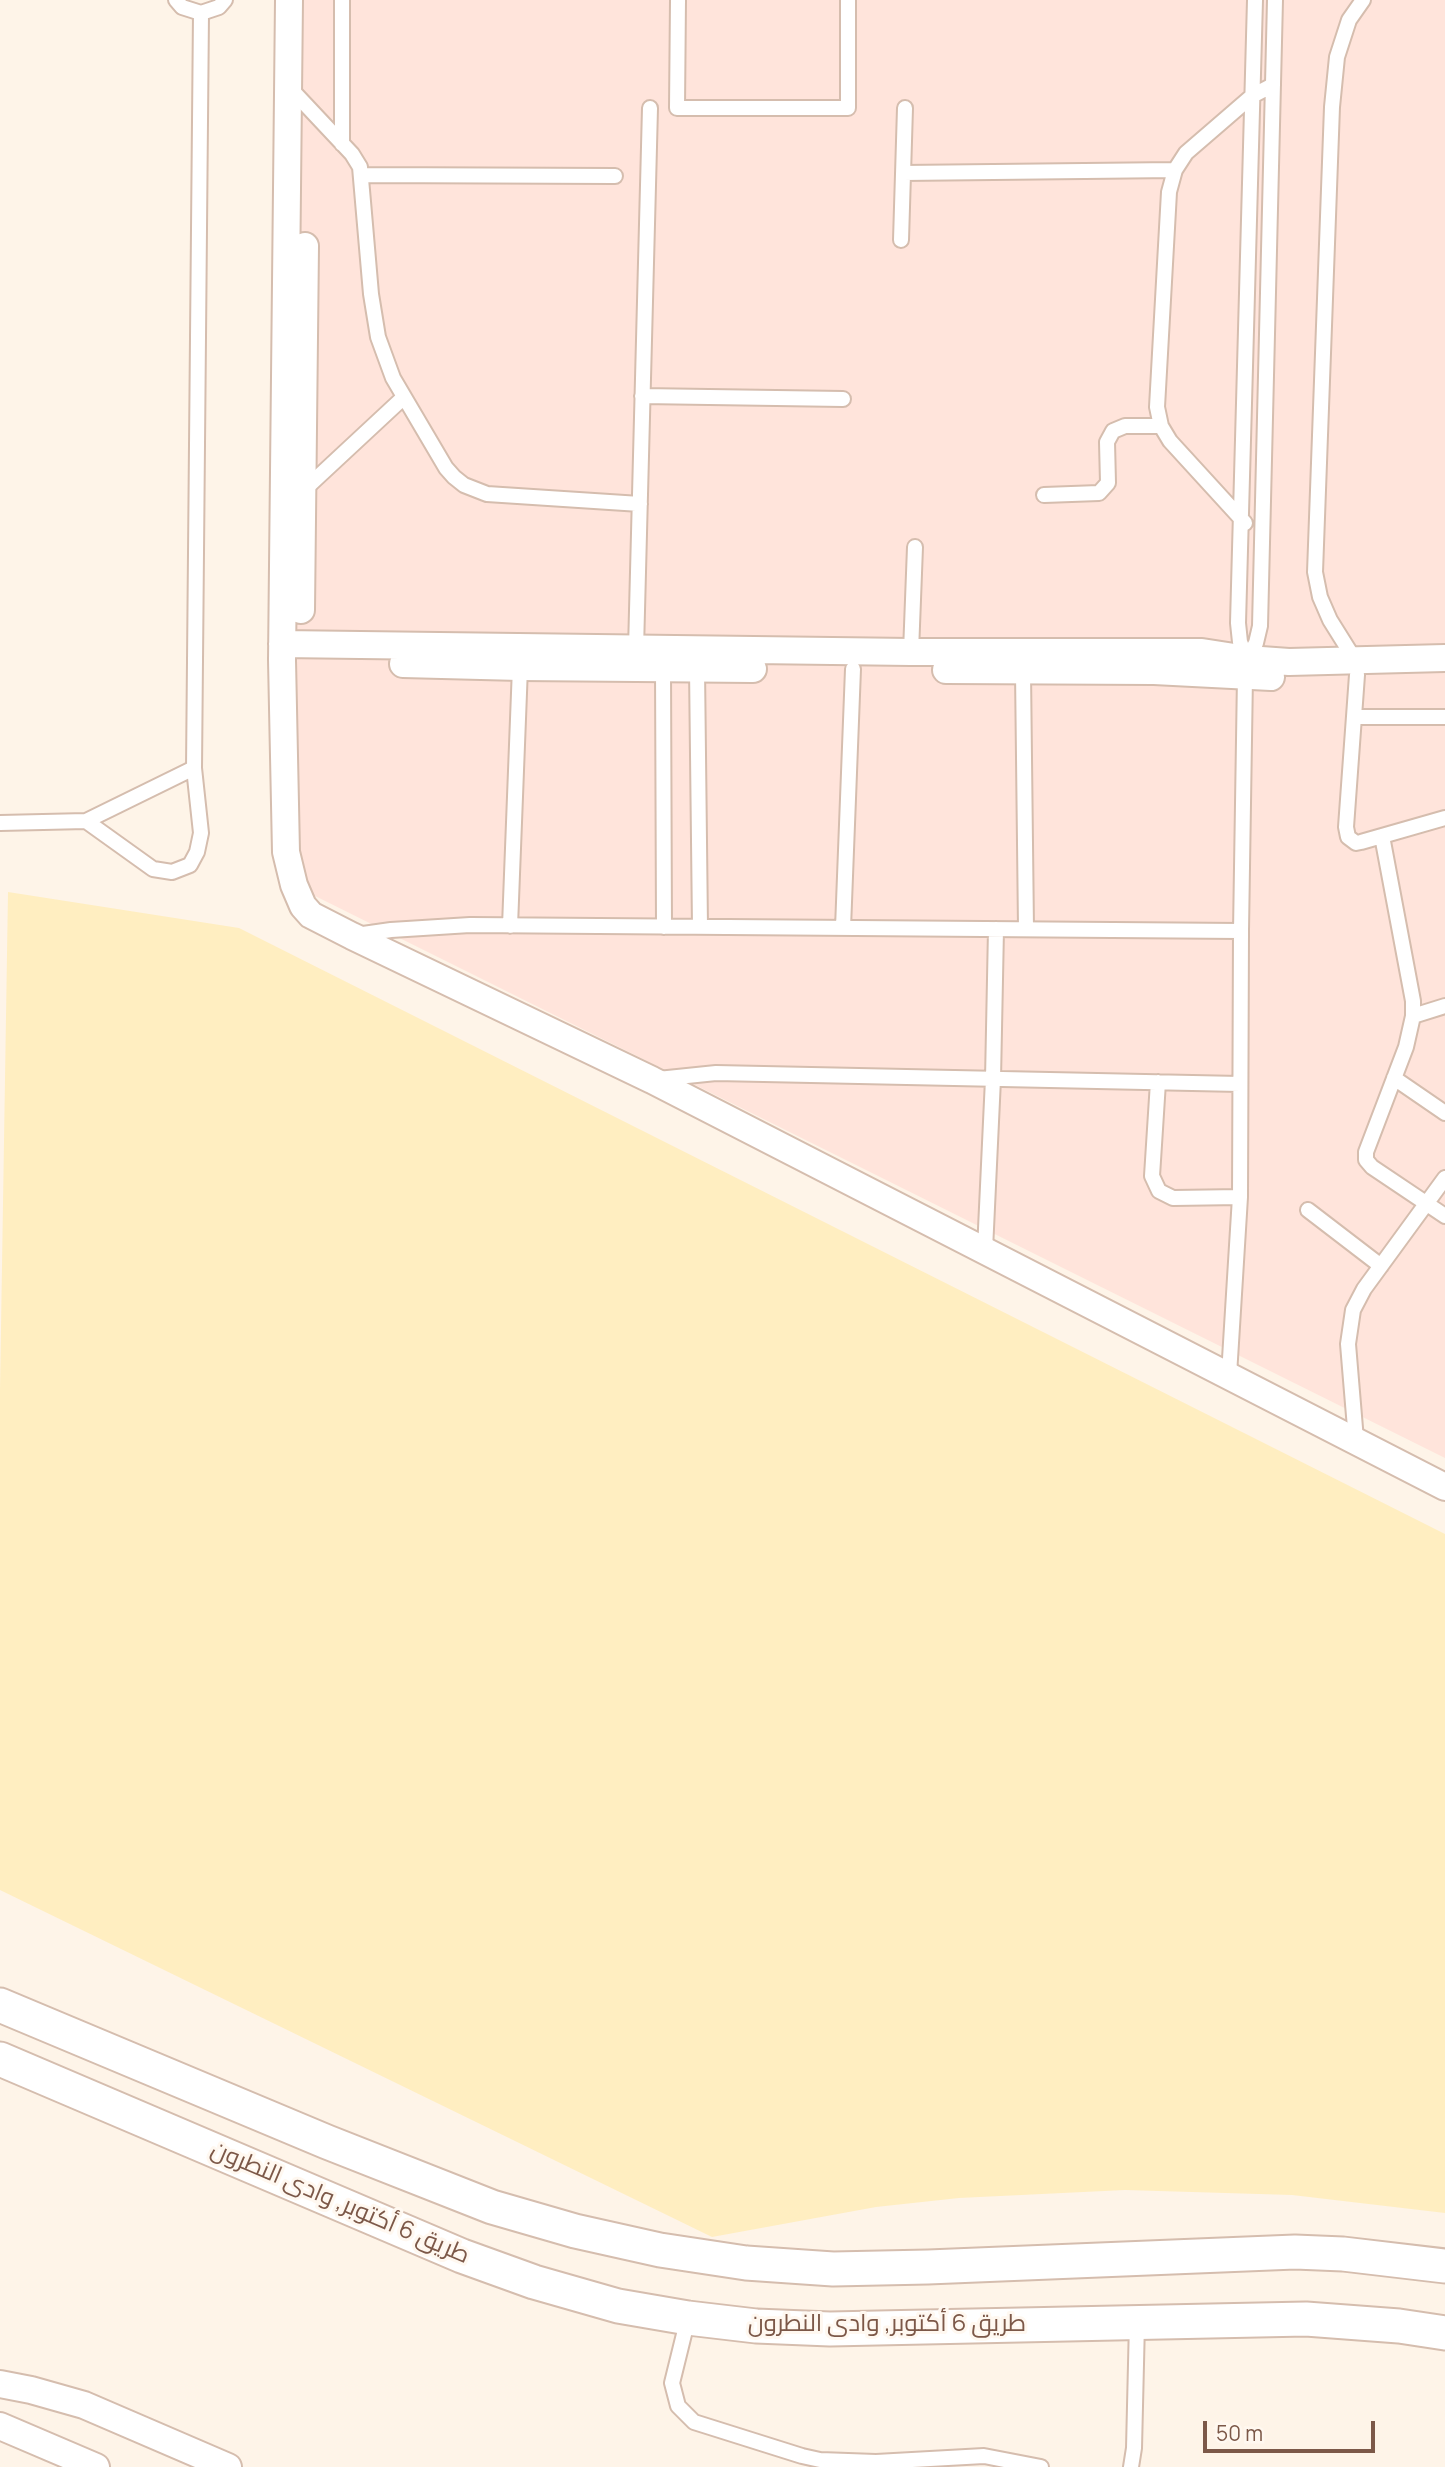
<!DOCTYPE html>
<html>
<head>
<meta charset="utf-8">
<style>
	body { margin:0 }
	#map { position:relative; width:1445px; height:2467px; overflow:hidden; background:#fef4e8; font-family:Manrope,sans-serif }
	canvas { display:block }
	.scale { position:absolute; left:1203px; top:2421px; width:172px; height:32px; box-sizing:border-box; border:4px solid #7c5848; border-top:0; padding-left:9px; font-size:21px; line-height:24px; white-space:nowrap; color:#7c5848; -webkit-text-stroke:5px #fff8f0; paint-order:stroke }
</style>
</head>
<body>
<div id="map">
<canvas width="1445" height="2467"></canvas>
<div class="scale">50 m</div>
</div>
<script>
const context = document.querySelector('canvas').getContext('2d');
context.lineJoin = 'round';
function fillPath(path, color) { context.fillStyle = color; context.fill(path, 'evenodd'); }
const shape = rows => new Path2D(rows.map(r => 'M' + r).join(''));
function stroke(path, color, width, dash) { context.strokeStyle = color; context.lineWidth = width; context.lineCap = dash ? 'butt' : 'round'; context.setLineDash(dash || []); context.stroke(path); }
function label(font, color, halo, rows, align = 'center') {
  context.font = font + ' Manrope,Cairo,sans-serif'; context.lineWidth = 6; context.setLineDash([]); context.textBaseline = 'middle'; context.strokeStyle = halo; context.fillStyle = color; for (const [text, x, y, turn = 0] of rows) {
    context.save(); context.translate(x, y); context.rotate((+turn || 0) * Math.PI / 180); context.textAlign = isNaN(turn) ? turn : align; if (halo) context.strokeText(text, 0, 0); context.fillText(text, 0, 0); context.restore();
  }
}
const commercial = shape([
	[296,0,1445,0,1445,1458,287,882]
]);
const sand = shape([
	[8,892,239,928,1445,1534,1445,2213,1292,2195,1125,2190,959,2198,876,2207,712,2237,0,1890,0,1390]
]);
const service = shape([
	[176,0,182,7,201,13,219,7,225,0],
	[342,0,342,144],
	[678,0,677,108,848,108,848,0],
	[290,88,352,154,360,167,371,294,378,337,393,378,446,468,454,477,464,485,487,494,640,504],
	[903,173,1175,170],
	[361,175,615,176],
	[901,240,905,108],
	[642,396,843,399],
	[304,490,404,397],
	[1044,495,1099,493,1108,483,1107,442,1113,431,1125,426,1161,426],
	[1245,523,1170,441,1161,426,1157,407,1169,192,1175,170,1186,153,1252,96,1273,85],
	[636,649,650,108],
	[911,652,915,547],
	[1247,659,1256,643,1260,626,1275,0],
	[1247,659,1240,642,1238,623,1255,0],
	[1355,660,1330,620,1320,597,1315,572,1332,107,1337,57,1349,20,1363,0],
	[663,668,664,927],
	[697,668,700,927],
	[1023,672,1026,929],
	[1357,675,1346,827,1348,837,1356,843,1361,842,1445,818],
	[1354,717,1445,717],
	[86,821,153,869,172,872,190,865,197,852,201,833,194,768,201,13],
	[0,823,86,821,194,768],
	[1382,836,1413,1001,1413,1016,1406,1047,1366,1152,1366,1160,1372,1167,1445,1216],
	[510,926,520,667],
	[843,928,853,669],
	[356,935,391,930,470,925,1241,931],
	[1413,1016,1445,1006],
	[1394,1078,1445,1113],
	[658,1079,716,1073,1240,1084],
	[1158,1082,1152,1176,1159,1191,1173,1198,1240,1197],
	[1308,1210,1381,1266],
	[985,1250,993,1079,996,929],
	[1229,1375,1240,1197,1241,931,1245,676],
	[1356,1440,1348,1344,1353,1310,1364,1289,1445,1178],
	[688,2318,672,2383,678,2406,694,2422,802,2456,820,2460,876,2462,984,2456,1041,2467],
	[1131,2467,1134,2448,1137,2322]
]);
const minor = shape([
	[289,0,282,660,286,852,294,885,303,906,311,915,352,936,652,1080,1445,1487],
	[301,610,305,246],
	[282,644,911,652,1202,652,1247,659,1289,662,1445,658],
	[403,664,520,667,753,669],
	[946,670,1154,671,1271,677],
	[0,2384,31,2390,84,2405,228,2467],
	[0,2426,96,2467]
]);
const tertiary = shape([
	[0,2005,327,2142,492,2207,575,2231,660,2250,746,2263,833,2269,928,2267,1295,2252,1343,2254,1445,2266],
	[0,2059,462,2256,534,2282,618,2306,688,2318,756,2326,830,2329,1306,2319,1399,2326,1445,2333]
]);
const streetNames = [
	["طريق 6 أكتوبر, وادى النطرون",340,2203,23],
	["طريق 6 أكتوبر, وادى النطرون",887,2324]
];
fillPath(commercial, '#ffe4db');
fillPath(sand, '#ffeec1');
stroke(service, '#d5bdae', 18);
stroke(minor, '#d5bdae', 30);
stroke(tertiary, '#d5bdae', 37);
stroke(service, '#fff', 14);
stroke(minor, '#fff', 26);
stroke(tertiary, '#fff', 33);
label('24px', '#7c5848', '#fff8f0', streetNames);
</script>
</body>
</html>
